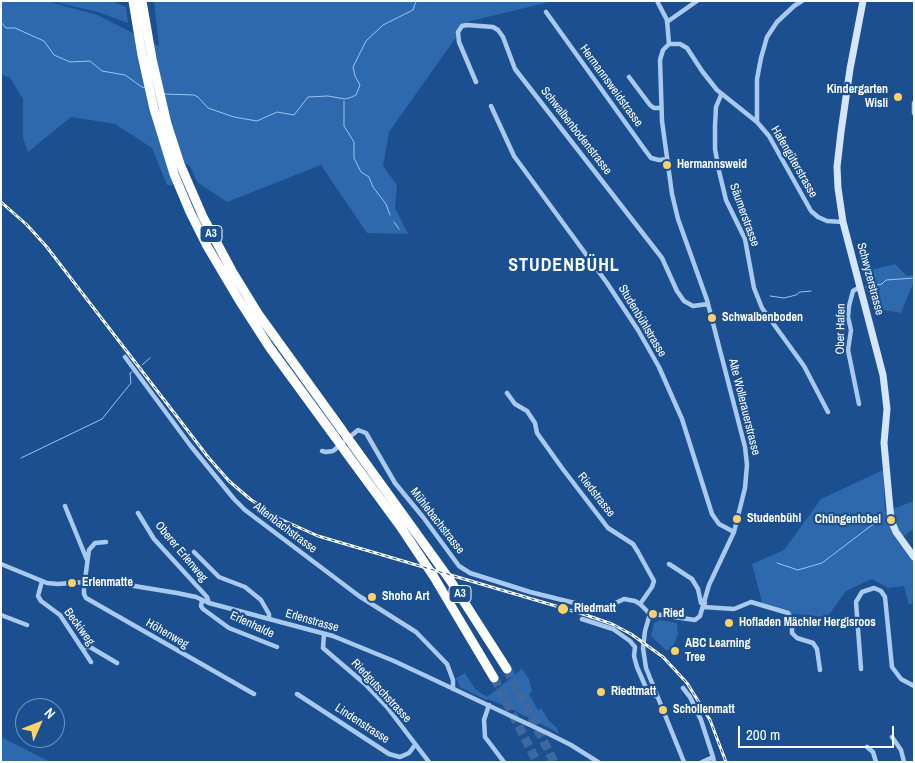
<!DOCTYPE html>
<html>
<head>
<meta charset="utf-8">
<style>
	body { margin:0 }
	#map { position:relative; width:915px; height:763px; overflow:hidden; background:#1b4f8f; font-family:"Archivo Narrow",sans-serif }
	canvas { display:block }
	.frame { position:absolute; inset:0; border:2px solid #fff; pointer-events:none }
	.north { position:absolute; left:15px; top:698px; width:50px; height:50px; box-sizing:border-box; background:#1b4f8f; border:1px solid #7695bc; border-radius:50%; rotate:46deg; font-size:14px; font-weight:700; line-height:20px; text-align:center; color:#fff }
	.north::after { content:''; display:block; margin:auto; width:18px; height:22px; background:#ffd166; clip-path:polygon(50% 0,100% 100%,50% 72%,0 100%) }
	.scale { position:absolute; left:738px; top:726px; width:156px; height:22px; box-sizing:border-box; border:2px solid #fff; border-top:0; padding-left:6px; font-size:15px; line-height:18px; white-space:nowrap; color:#fff; -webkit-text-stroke:4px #1b4f8f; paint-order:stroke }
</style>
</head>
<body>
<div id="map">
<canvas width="915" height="763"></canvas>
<div class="frame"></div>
<div class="north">N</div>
<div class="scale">200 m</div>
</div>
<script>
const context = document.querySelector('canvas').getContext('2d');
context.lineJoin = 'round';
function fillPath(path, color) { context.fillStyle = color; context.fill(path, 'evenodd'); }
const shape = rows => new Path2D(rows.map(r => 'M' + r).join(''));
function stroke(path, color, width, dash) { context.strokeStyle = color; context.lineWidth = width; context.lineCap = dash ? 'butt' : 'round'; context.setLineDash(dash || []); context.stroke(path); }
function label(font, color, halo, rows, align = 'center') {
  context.font = font + ' "Archivo Narrow",sans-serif'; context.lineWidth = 4.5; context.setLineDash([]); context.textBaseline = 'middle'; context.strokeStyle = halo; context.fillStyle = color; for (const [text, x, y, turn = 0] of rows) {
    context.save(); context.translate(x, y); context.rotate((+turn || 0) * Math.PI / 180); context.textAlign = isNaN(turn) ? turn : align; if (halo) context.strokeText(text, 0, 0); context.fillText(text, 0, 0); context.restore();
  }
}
const green = shape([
	[1,1,47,1,97,15,159,46,154,1,553,1,467,22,389,132,383,166,397,185,395,208,408,234,367,233,321,165,227,202,197,182,190,166,164,155,173,185,167,185,152,148,115,124,71,117,28,152,23,138,23,99,10,78,1,74],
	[50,1,112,1,126,7,128,23,98,12],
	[895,264,907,276,914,275,914,285,912,286,901,313,878,309,866,289,867,271],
	[883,470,885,512,914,501,914,528,898,541,914,562,914,602,909,605,904,586,888,588,872,579,846,591,827,617,793,614,763,606,752,564,784,550,821,499],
	[660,620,677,623,678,634,674,644,667,651,651,636,654,623],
	[522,669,529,679,532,692,529,694,538,710,541,708,549,721,557,728,559,734,553,730,505,706,488,699,486,700,460,687,456,678,465,673,475,689,487,697],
	[1,737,50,762,1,762]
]);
const stream = shape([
	[1,22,6,28,15,28,44,41,54,55,70,62,90,61,102,71,125,75,142,87,146,88],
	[164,94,194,95,198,97,208,108,234,117,257,121,277,112,294,115,308,97,328,96,345,99,352,97,356,95,360,85,355,76,353,67,366,41,383,25,413,10,416,1],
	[344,101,344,126,354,142,354,158,361,172,369,177,373,187,386,204,390,215],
	[394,222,399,229],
	[866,287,882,284,886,280,914,278],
	[770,296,784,298,796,295,800,292,811,291],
	[142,365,150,358],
	[21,458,102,419,131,383,130,373,132,372],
	[777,563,798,570,822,563,872,525,879,523]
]);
const highwayTunnel = shape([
	[507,669,554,762],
	[494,678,537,762]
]);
const street = shape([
	[657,1,667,20,669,44],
	[546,12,645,150,651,158,659,160,667,159],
	[667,22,697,1],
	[669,44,663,50,660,60,662,121,672,194,678,219,707,300,745,447,747,465,745,488,734,532,709,585,700,616,695,620,654,614,649,617,645,631,643,648,646,668,684,762],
	[669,44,680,44,687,48,702,71,717,90,757,122,769,136,811,211,818,217,827,221,843,222],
	[629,77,650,105,654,108,661,108],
	[476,82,459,42,458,32,462,26,467,25,493,27,498,30,503,37,515,69,662,258,677,291,684,301,693,306,708,304],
	[721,95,716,107,715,126,715,149,719,171,726,200,745,239,754,288,762,308,804,366,828,412],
	[914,103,914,113],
	[491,106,514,156,607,283,638,330,659,367,682,419,712,514,719,524,734,532],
	[757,122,757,79,761,58,767,37,777,22,794,6,802,1],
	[125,357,190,445,234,499,245,510,359,596,416,632,447,664,453,680,453,689],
	[507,393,515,404,527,411,535,423,537,433,562,468,608,528,633,544,638,552,654,581,652,587,640,604],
	[859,404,848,350,851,330,848,317,849,306,853,291,860,287],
	[322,451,326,452,333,451,358,430,366,433,395,483,423,517,459,566,470,573,530,592,599,609,607,607,624,599,635,601,640,604,651,615],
	[65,506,87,560],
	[138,513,154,539,207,597,209,603],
	[106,542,95,543,89,550,84,587,84,594,86,598,254,694],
	[194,552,219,577,245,587,261,600,269,614,269,619],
	[1,564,47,583,58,584,85,582,116,583,177,593,196,597,209,603,333,636,394,661,426,676,547,733,571,745,598,762],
	[669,564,692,579,698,589,701,603,705,603],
	[42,581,38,596,41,601,60,615,91,662],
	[202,600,201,606,203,609,229,628,277,647],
	[703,607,734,609,751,602,788,613,792,619,792,633,797,638,813,643,817,649,820,670],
	[1,615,27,625],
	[582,619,613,629,630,641,635,647,634,656,637,667,647,690,656,696],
	[324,634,323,648,365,684,387,707,429,762],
	[82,647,90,647,117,663],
	[861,669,856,602,862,592,874,588,881,591,885,597,892,667,901,679,914,686],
	[683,688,690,697,701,720,713,757],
	[297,694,389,754,400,757,409,753,415,745],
	[489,705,484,720,485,737,504,762],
	[892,737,901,750,904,762],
	[867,747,873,752,876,762],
	[702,762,713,757,714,762]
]);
const secondary = shape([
	[863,1,850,69,841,132,837,167,838,188,843,222,883,375,887,409,884,443,891,520,896,532,914,557]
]);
const highway = shape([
	[133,1,142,55,154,109,174,174,190,212,207,246,239,300,270,348,335,437],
	[142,1,152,59,167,124,180,164,203,217,232,271,259,315,342,430],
	[352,444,450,580,507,669],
	[345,451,400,526,434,577,494,678]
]);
const rail = shape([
	[1,202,27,225,46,246,208,457,229,481,250,499,280,519,318,536,583,614,612,624,631,634,663,657,687,683,710,720,726,762]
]);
const highwayBridge = shape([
	[342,430,352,444],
	[335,437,345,451]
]);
const markers = [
	[898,97,5,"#ffd166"],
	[667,165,5,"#ffd166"],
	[712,318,5,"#ffd166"],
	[737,519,5,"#ffd166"],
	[891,520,5,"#ffd166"],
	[72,583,5,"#ffd166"],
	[372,597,5,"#ffd166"],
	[563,609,6,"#ffd166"],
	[653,614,5,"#ffd166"],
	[729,623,5,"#ffd166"],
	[675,651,5,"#ffd166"],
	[601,692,5,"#ffd166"],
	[663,710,5,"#ffd166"]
];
const shields = [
	[211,234,22],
	[460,594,22]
];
const shieldNames = [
	["A3",211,234],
	["A3",460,594]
];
const streetNames = [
	["Hermannsweidstrasse",611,86,54],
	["Schwalbenbodenstrasse",576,131,52],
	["Hafengüterstrasse",794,162,60],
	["Säumerstrasse",744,215,70],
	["Schwyzerstrasse",870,279,75],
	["Studenbühlstrasse",642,321,59],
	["Ober Hafen",841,329,-89],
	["Alte Wollerauerstrasse",744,407,76],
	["Riedstrasse",596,495,52],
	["Mühlebachstrasse",437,521,52],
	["Altenbachstrasse",285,528,37],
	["Oberer Erlenweg",181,552,50],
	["Erlenstrasse",312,621,16],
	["Erlenhalde",252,625,25],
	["Beckiweg",79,627,54],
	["Höhenweg",167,634,30],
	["Riedgutschstrasse",381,691,47],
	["Lindenstrasse",362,724,33]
];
const poiNames = [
	["Kindergarten",888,90,"right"],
	["Wisli",888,104,"right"],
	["Hermannsweid",677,165],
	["Schwalbenboden",722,318],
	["Studenbühl",747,519],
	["Chüngentobel",881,520,"right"],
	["Erlenmatte",82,583],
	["Shoho Art",382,597],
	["Riedmatt",574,609],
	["Ried",663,614],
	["Hofladen Mächler Hergisroos",739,623],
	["ABC Learning",685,644],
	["Tree",685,658],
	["Riedtmatt",611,692],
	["Schollenmatt",673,710]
];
const districtNames = [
	["STUDENBÜHL",564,266]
];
fillPath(green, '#2e69ad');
stroke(stream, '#9cc4f0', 1);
stroke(highwayTunnel, '#3d69a0', 9, [9, 4.5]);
stroke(street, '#a9c9ee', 4.5);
stroke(secondary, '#d6e6fa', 7);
stroke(highway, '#fff', 9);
stroke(rail, '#fff', 3);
stroke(rail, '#1b4f8f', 1, [4]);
stroke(highwayBridge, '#fff', 9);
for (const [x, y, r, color] of markers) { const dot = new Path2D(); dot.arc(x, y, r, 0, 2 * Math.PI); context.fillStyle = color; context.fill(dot); stroke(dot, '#1b4f8f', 2); }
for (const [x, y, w] of shields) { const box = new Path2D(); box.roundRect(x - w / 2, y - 8.5, w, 17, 4); context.fillStyle = '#1b4f8f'; context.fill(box); stroke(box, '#fff', 1); }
label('bold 11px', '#fff', null, shieldNames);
label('12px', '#fff', '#1b4f8f', streetNames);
label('bold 12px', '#fff', '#1b4f8f', poiNames, 'left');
context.letterSpacing = '1px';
label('bold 18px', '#fff', '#1b4f8f', districtNames);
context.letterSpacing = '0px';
</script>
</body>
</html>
